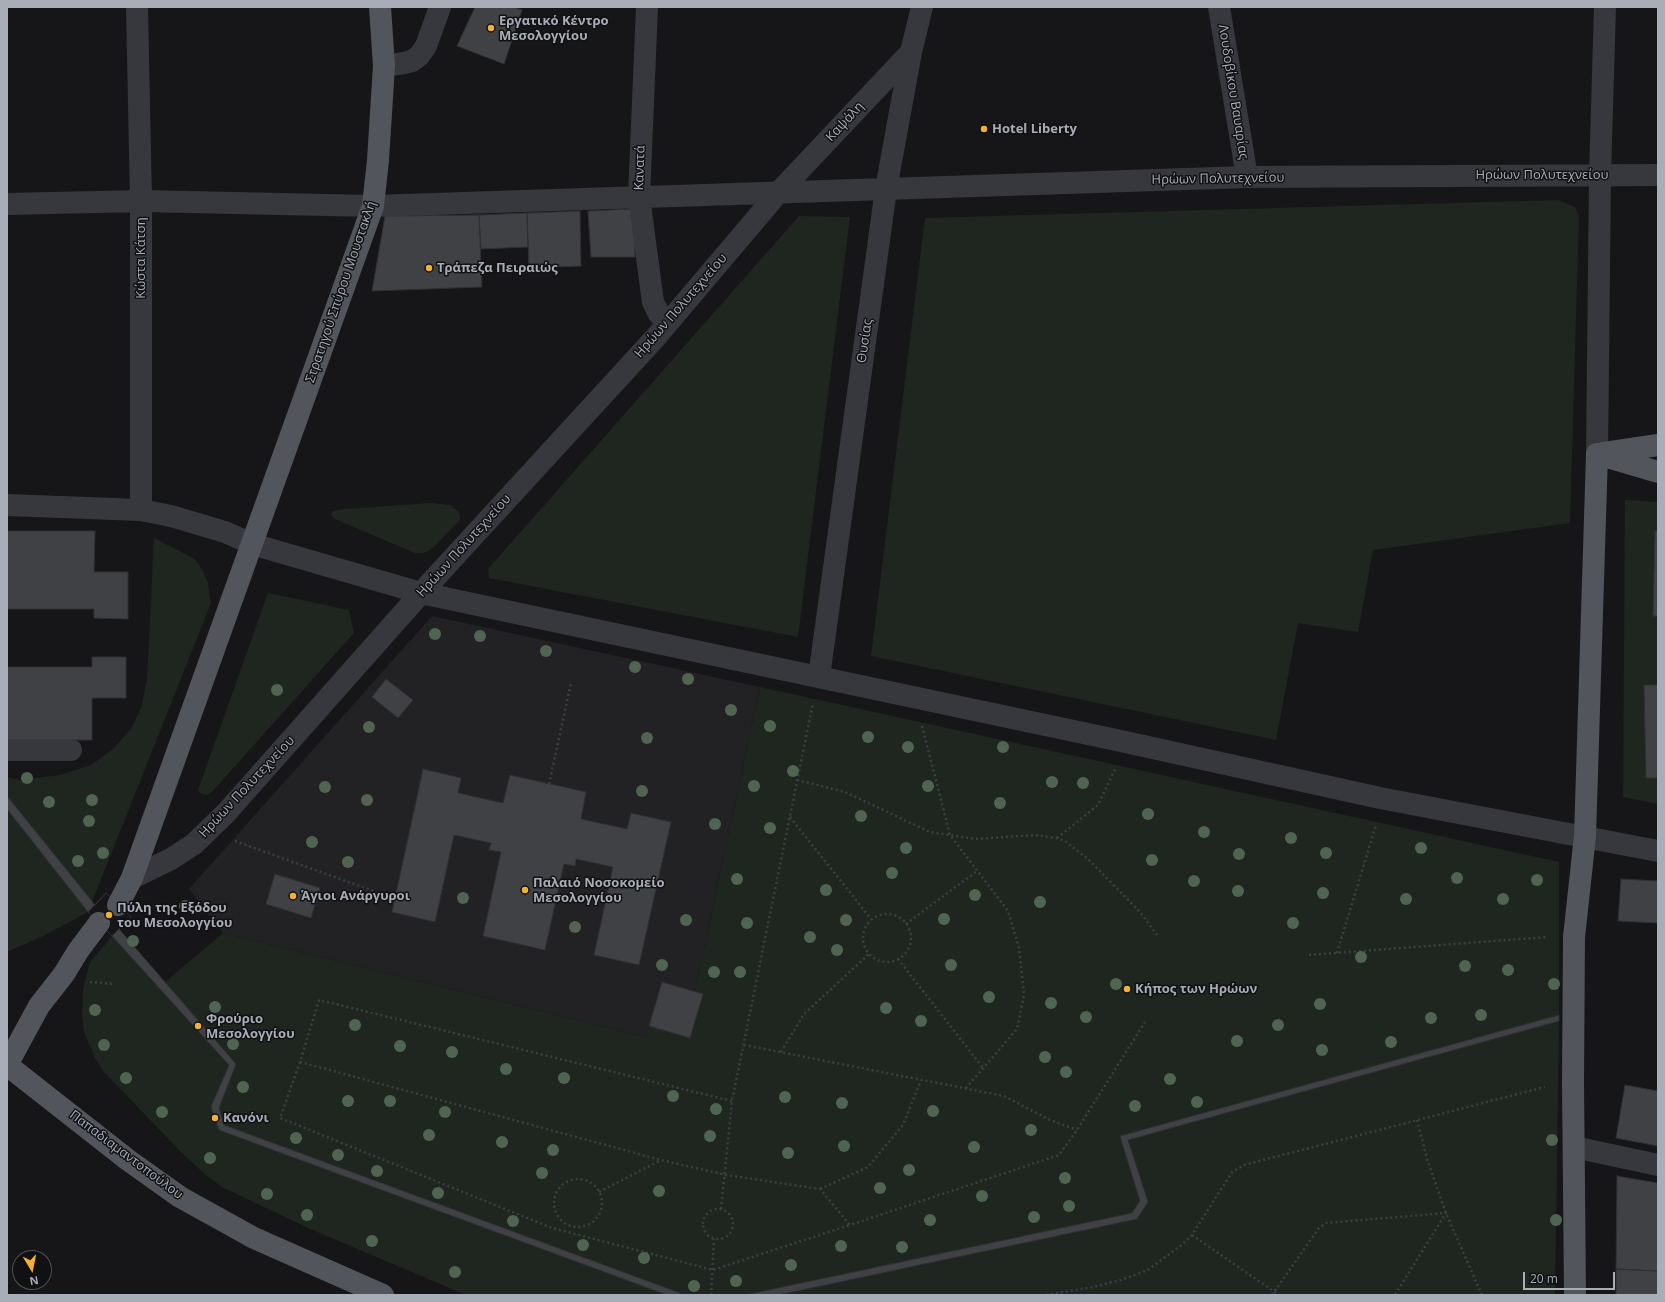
<!DOCTYPE html>
<html>
<head>
<meta charset="utf-8">
<style>
	body { margin:0 }
	#map { position:relative; width:1665px; height:1302px; overflow:hidden; background:#161618; font-family:"Open Sans",sans-serif }
	canvas { display:block }
	.frame { position:absolute; inset:0; border:8px solid #a8adb8; pointer-events:none }
	.north { position:absolute; left:12px; top:1250px; width:40px; height:40px; box-sizing:border-box; background:#111113; border:1px solid #4d4f55; border-radius:50%; rotate:170deg; font-size:11px; font-weight:700; line-height:16px; text-align:center; color:#a8adb8 }
	.north::after { content:''; display:block; margin:auto; width:14px; height:18px; background:#f2b134; clip-path:polygon(50% 0,100% 100%,50% 72%,0 100%) }
	.scale { position:absolute; left:1523px; top:1272px; width:92px; height:18px; box-sizing:border-box; border:2px solid #a8adb8; border-top:0; padding-left:5px; font-size:12px; line-height:14px; white-space:nowrap; color:#a8adb8; -webkit-text-stroke:3px #111113; paint-order:stroke }
</style>
</head>
<body>
<div id="map">
<canvas width="1665" height="1302"></canvas>
<div class="frame"></div>
<div class="north">N</div>
<div class="scale">20 m</div>
</div>
<script>
const context = document.querySelector('canvas').getContext('2d');
context.lineJoin = 'round';
function fillPath(path, color) { context.fillStyle = color; context.fill(path, 'evenodd'); }
const shape = rows => new Path2D(rows.map(r => 'M' + r).join(''));
function stroke(path, color, width, dash) { context.strokeStyle = color; context.lineWidth = width; context.lineCap = dash ? 'butt' : 'round'; context.setLineDash(dash || []); context.stroke(path); }
function label(font, color, halo, rows, align = 'center') {
  context.font = font + ' "Open Sans",sans-serif'; context.lineWidth = 3; context.setLineDash([]); context.textBaseline = 'middle'; context.strokeStyle = halo; context.fillStyle = color; for (const [text, x, y, turn = 0] of rows) {
    context.save(); context.translate(x, y); context.rotate((+turn || 0) * Math.PI / 180); context.textAlign = isNaN(turn) ? turn : align; if (halo) context.strokeText(text, 0, 0); context.fillText(text, 0, 0); context.restore();
  }
}
const built = shape([
	[432,616,760,687,695,991,646,1037,223,933,189,889]
]);
const green = shape([
	[1558,200,1575,207,1579,216,1570,523,1373,550,1358,632,1298,623,1276,740,871,656,925,218],
	[799,216,850,217,798,637,489,578,488,569],
	[1625,500,1658,502,1658,804,1623,797],
	[430,503,450,505,458,511,460,516,460,520,434,547,428,551,422,553,415,553,344,523,333,518,331,514,333,511,346,509],
	[154,538,195,559,203,571,208,583,211,603,88,912,45,935,7,952,7,777,19,780,60,775,91,765,113,749,131,729,141,708,147,680],
	[268,593,349,610,354,633,211,793,206,795,200,793,198,790],
	[760,687,1559,862,1559,1021,1555,1295,466,1295,308,1228,222,1187,207,1176,182,1153,102,1070,95,1058,84,1032,82,1014,83,989,90,962,112,936,159,987,223,933,646,1037,662,982,695,991]
]);
const building = shape([
	[475,7,514,7,522,10,504,64,457,46,475,7],
	[634,209,635,257,591,257,588,211,634,209],
	[580,211,581,266,529,268,527,213,580,211],
	[527,213,528,247,481,249,479,215,527,213],
	[479,215,482,287,372,291,385,216,479,215],
	[7,531,95,531,94,572,128,572,128,619,94,618,94,609,7,609,7,531],
	[1655,531,1658,531,1658,616,1653,616,1655,531],
	[92,657,126,657,126,698,92,698,92,740,7,740,7,667,92,667,92,657],
	[386,679,413,700,398,718,372,697,386,679],
	[1644,685,1658,685,1658,778,1646,778,1644,685],
	[423,769,461,778,458,793,503,803,510,775,586,792,581,819,627,829,631,813,671,822,639,965,594,955,613,867,576,859,575,866,564,864,545,950,483,936,501,852,489,850,491,843,454,835,435,922,392,912,423,769],
	[7,796,95,905,106,893,131,917,119,929,236,1064,219,1108,224,1125,680,1293,679,1295,667,1295,219,1130,211,1107,229,1065,112,936,88,912,7,809,7,796],
	[275,874,320,888,311,918,266,904,275,874],
	[1621,879,1658,881,1658,923,1618,921,1621,879],
	[106,893,131,917,112,936,88,912,106,893],
	[662,982,703,994,690,1038,649,1026,662,982],
	[1559,1015,1559,1021,1128,1140,1148,1202,1137,1219,778,1295,745,1295,1132,1213,1140,1201,1120,1136,1559,1015],
	[1625,1085,1658,1091,1658,1146,1616,1138,1625,1085],
	[1617,1176,1658,1183,1658,1271,1616,1269,1617,1176],
	[1616,1269,1658,1271,1658,1295,1616,1295,1616,1269]
]);
const path = shape([
	[922,726,950,835,1008,911,1019,948,1024,995,1017,1029,966,1088],
	[797,780,845,792,930,832,976,839,1035,835,1056,838,1065,841,1088,859,1140,912,1157,935],
	[549,784,571,683],
	[790,817,871,919],
	[1057,838,1098,805,1116,767],
	[235,841,376,892],
	'863 938a24 24 0 1 1 48 0a24 24 0 1 1-48 0Z',
	[906,924,977,871],
	[1337,953,1376,825],
	[1309,955,1548,937],
	[898,959,983,1068],
	[90,982,115,984],
	[744,1045,1004,1096,1050,1120,1077,1130],
	[781,1052,804,1014,869,954],
	[300,1062,280,1118,552,1228,713,1270,850,1225],
	[732,1101,319,1000,300,1062,661,1160,726,1175,820,1189,850,1225,1059,1155,1077,1130,1145,1022],
	[1417,1120,1428,1162,1446,1213,1482,1295],
	'554 1203a24 24 0 1 1 48 0a24 24 0 1 1-48 0Z',
	[820,1189,868,1167,903,1125,921,1080],
	[599,1192,661,1160],
	'703 1224a15 15 0 1 1 30 0a15 15 0 1 1-30 0Z',
	[721,1209,732,1101,813,703],
	[1192,1235,1279,1295],
	[711,1295,714,1239],
	[1046,1295,1093,1287,1121,1280,1148,1270,1183,1244,1192,1235,1232,1172,1244,1165,1545,1087],
	[1272,1295,1319,1228,1326,1223,1446,1213,1395,1295]
]);
const minor = shape([
	[137,7,141,201,141,510],
	[647,7,639,197,653,302,659,314,667,324],
	[1219,7,1247,177],
	[384,66,404,63,412,61,419,56,426,46,440,7],
	[7,204,141,201,373,206,1247,177,1658,175],
	[1597,454,1600,175,1605,7],
	[7,505,141,510,171,516,225,532,252,544,421,593,1121,741,1380,798,1658,851],
	[819,677,886,189,911,52,922,7],
	[7,750,71,750],
	[132,878,171,859,194,844,226,813,421,593,656,337,778,193,911,52],
	[1574,1147,1658,1165]
]);
const major = shape([
	[1604,453,1658,445],
	[1597,454,1658,472],
	[118,905,132,878,373,206,378,160,384,66,380,7],
	[7,1065,128,1160,180,1197,254,1238,383,1295],
	[7,1065,39,1006,64,974,78,951,99,923],
	[1575,1295,1573,1082,1574,937,1585,836,1597,454]
]);
const trees = [
	[435,634],
	[480,636],
	[546,651],
	[635,667],
	[688,679],
	[277,690],
	[731,710],
	[770,726],
	[369,727],
	[868,737],
	[647,738],
	[908,747],
	[1003,747],
	[793,771],
	[27,778],
	[1052,782],
	[1083,783],
	[754,786],
	[928,786],
	[325,787],
	[642,791],
	[92,800],
	[367,800],
	[49,802],
	[1000,803],
	[1148,814],
	[861,816],
	[89,821],
	[715,824],
	[770,828],
	[1204,832],
	[1291,838],
	[312,842],
	[906,848],
	[1421,848],
	[103,853],
	[1326,853],
	[1239,854],
	[1152,860],
	[78,861],
	[348,862],
	[892,873],
	[1457,878],
	[737,879],
	[1537,880],
	[1194,881],
	[826,890],
	[1238,891],
	[1323,893],
	[975,895],
	[463,898],
	[1406,899],
	[1503,899],
	[1040,902],
	[185,906],
	[944,919],
	[686,920],
	[846,920],
	[747,923],
	[1293,923],
	[575,927],
	[810,937],
	[133,941],
	[837,950],
	[1361,957],
	[662,965],
	[951,965],
	[1465,966],
	[1508,970],
	[714,972],
	[740,972],
	[1116,984],
	[1554,984],
	[989,997],
	[1051,1003],
	[1320,1004],
	[215,1007],
	[886,1008],
	[95,1010],
	[1481,1015],
	[1086,1017],
	[1431,1018],
	[921,1021],
	[355,1025],
	[1278,1025],
	[1237,1041],
	[1391,1042],
	[233,1044],
	[104,1045],
	[400,1046],
	[1322,1050],
	[452,1052],
	[1045,1057],
	[506,1069],
	[1066,1072],
	[126,1078],
	[564,1078],
	[1170,1079],
	[243,1087],
	[673,1096],
	[785,1097],
	[348,1101],
	[390,1101],
	[1197,1102],
	[842,1103],
	[1135,1106],
	[716,1109],
	[933,1111],
	[162,1112],
	[445,1112],
	[1031,1130],
	[429,1135],
	[710,1136],
	[296,1138],
	[1552,1140],
	[502,1142],
	[844,1146],
	[974,1147],
	[553,1150],
	[788,1153],
	[338,1155],
	[210,1158],
	[909,1170],
	[377,1171],
	[542,1173],
	[1065,1178],
	[880,1188],
	[659,1191],
	[438,1193],
	[267,1194],
	[982,1196],
	[1069,1206],
	[307,1215],
	[1034,1217],
	[930,1220],
	[1556,1220],
	[513,1221],
	[372,1241],
	[583,1245],
	[841,1246],
	[902,1247],
	[644,1258],
	[791,1265],
	[455,1272],
	[736,1281],
	[694,1286]
];
const markers = [
	[491,28,4,"#f2b134"],
	[984,129,4,"#f2b134"],
	[429,268,4,"#f2b134"],
	[525,890,4,"#f2b134"],
	[293,896,4,"#f2b134"],
	[109,915,4,"#f2b134"],
	[1127,989,4,"#f2b134"],
	[198,1026,4,"#f2b134"],
	[215,1118,4,"#f2b134"]
];
const poiNames = [
	["Eργατικό Κέντρο",499,21],
	["Μεσολογγίου",499,36],
	["Hotel Liberty",992,129],
	["Τράπεζα Πειραιώς",437,268],
	["Παλαιό Νοσοκομείο",533,883],
	["Μεσολογγίου",533,898],
	["Άγιοι Ανάργυροι",301,896],
	["Πύλη της Εξόδου",117,908],
	["του Μεσολογγίου",117,923],
	["Κήπος των Ηρώων",1135,989],
	["Φρούριο",206,1019],
	["Μεσολογγίου",206,1034],
	["Κανόνι",223,1118]
];
const streetNames = [
	["Λουδοβίκου Βαυαρίας",1233,92,81],
	["Καψάλη",845,122,-47],
	["Κανατά",640,168,-88],
	["Ηρώων Πολυτεχνείου",1542,175],
	["Ηρώων Πολυτεχνείου",1218,179,-1],
	["Κώστα Κάτση",141,258,-90],
	["Στρατηγού Σπύρου Μουστακλή",341,292,-71],
	["Ηρώων Πολυτεχνείου",681,306,-49],
	["Θυσίας",865,341,-82],
	["Ηρώων Πολυτεχνείου",464,546,-48],
	["Ηρώων Πολυτεχνείου",247,787,-47],
	["Παπαδιαμαντοπούλου",126,1155,37]
];
fillPath(built, '#222225');
fillPath(green, '#1e261f');
fillPath(building, '#404145');
stroke(building, '#303034', 1);
stroke(path, '#3d3f44', 2.5, [2, 3]);
stroke(minor, '#37383d', 22);
stroke(major, '#53555c', 22);
context.fillStyle = '#506452';
for (const [x, y] of trees) { context.beginPath(); context.arc(x, y, 6, 0, 2 * Math.PI); context.fill(); }
for (const [x, y, r, color] of markers) { const dot = new Path2D(); dot.arc(x, y, r, 0, 2 * Math.PI); context.fillStyle = color; context.fill(dot); stroke(dot, '#111113', 1.5); }
label('bold 13px', '#a8adb8', '#111113', poiNames, 'left');
label('13px', '#a8adb8', '#111113', streetNames);
</script>
</body>
</html>
